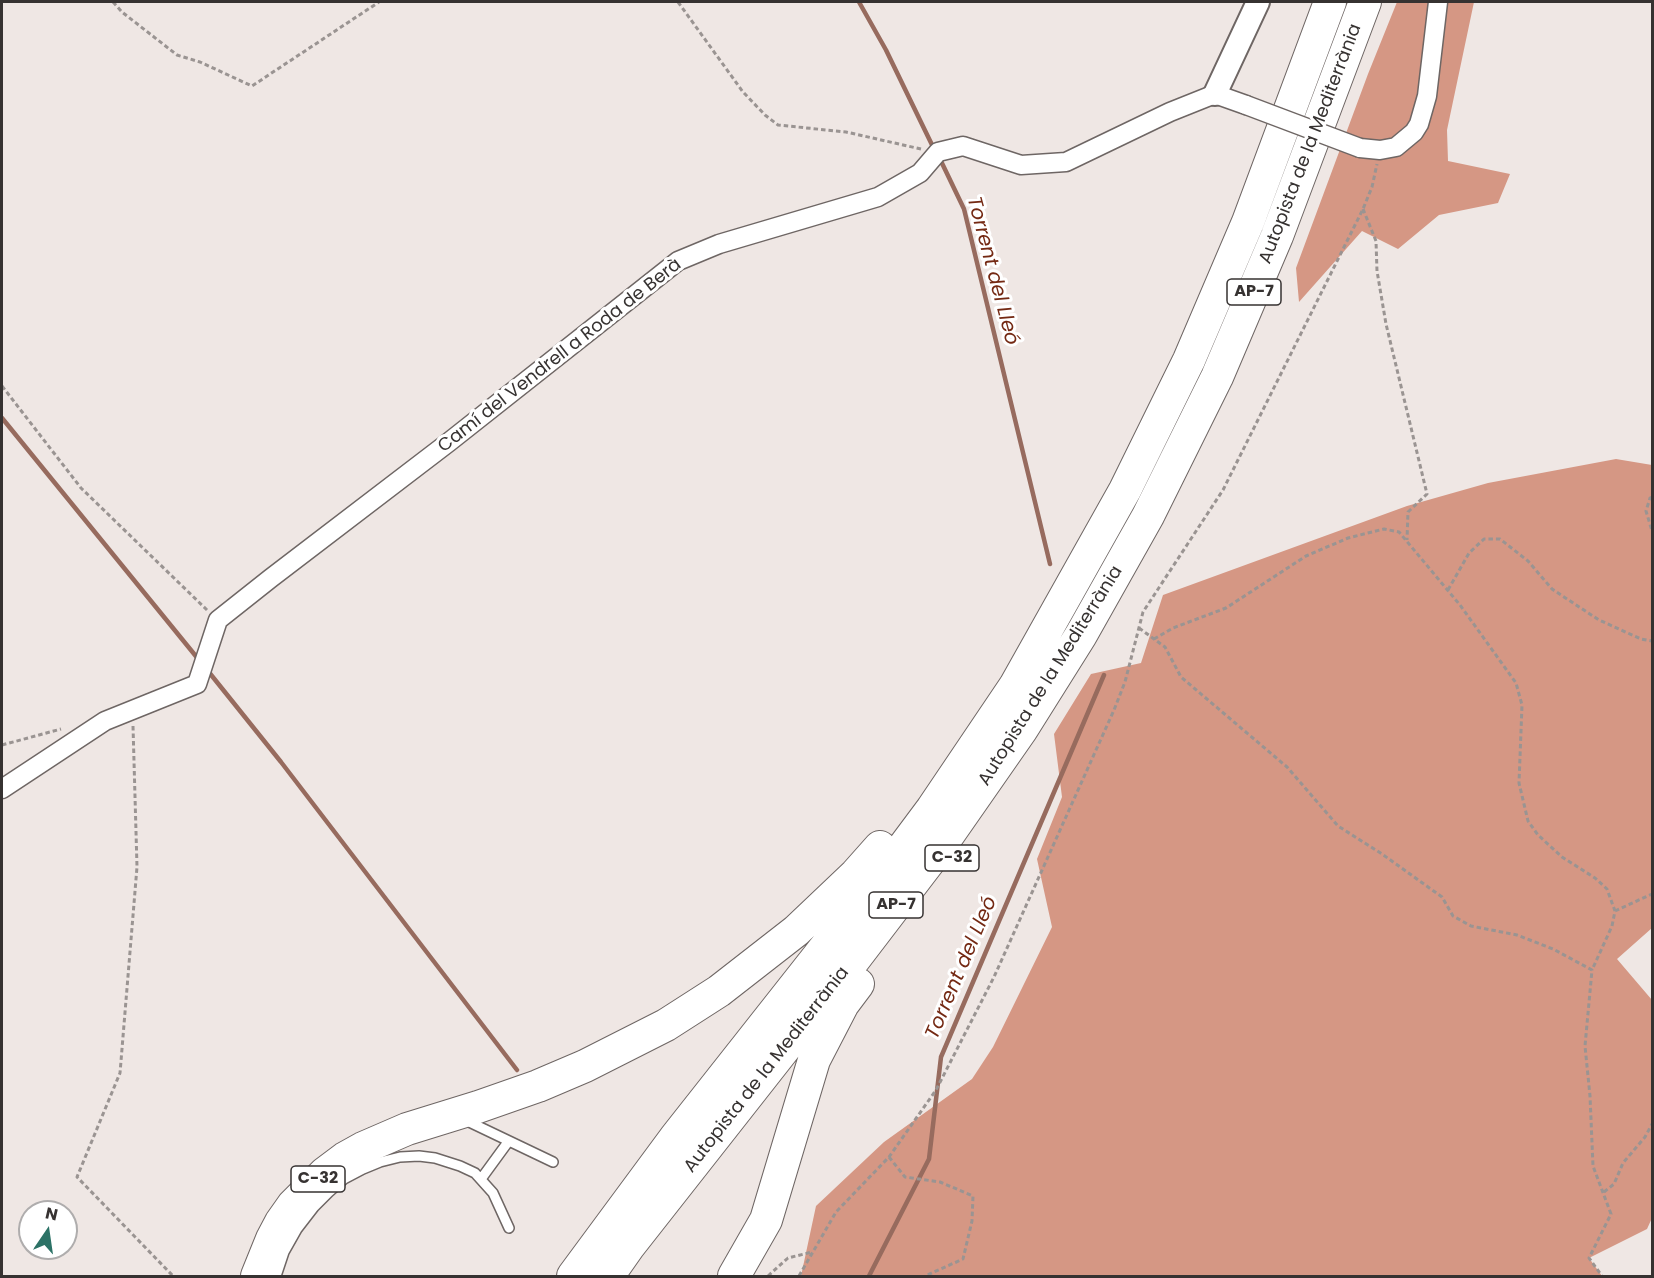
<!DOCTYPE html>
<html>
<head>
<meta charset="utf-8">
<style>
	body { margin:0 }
	#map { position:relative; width:1654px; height:1278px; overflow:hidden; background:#efe7e4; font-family:Poppins,sans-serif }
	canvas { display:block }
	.frame { position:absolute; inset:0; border:3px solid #363231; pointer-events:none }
	.north { position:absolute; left:18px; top:1200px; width:60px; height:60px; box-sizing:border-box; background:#fff; border:2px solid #afadad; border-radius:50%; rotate:13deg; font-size:16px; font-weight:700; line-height:24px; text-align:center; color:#363231 }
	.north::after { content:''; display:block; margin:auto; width:21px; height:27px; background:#2c7266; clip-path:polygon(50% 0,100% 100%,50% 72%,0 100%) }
</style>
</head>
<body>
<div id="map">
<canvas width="1654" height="1278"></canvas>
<div class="frame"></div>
<div class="north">N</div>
</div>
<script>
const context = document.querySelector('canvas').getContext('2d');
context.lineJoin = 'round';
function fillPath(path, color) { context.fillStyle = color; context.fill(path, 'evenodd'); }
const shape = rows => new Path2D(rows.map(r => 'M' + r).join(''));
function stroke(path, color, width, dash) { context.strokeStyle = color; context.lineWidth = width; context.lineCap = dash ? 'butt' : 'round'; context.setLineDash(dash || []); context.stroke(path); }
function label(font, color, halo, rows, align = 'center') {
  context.font = font + ' Poppins,sans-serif'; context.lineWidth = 6; context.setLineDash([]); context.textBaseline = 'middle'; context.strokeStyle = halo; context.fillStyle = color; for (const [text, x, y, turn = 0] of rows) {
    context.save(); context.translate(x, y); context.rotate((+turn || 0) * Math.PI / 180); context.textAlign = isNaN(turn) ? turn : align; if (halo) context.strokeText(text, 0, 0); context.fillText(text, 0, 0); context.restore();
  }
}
const forest = shape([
	[1397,2,1474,2,1447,130,1448,161,1510,174,1498,203,1439,215,1398,249,1362,231,1299,302,1296,268,1368,74],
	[1616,459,1652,465,1652,928,1617,959,1652,1000,1652,1218,1647,1229,1589,1258,1602,1276,801,1276,816,1206,884,1142,972,1079,993,1047,1052,927,1037,859,1062,797,1054,734,1091,674,1141,663,1163,595,1407,506,1488,483]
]);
const stream = shape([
	[859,2,886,50,934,149],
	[940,159,964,209,1050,564],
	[2,418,199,660],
	[208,671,281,762,517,1070],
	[869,1276,929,1159,941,1057,1104,675]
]);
const path = shape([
	[113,2,122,12,177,55,200,62,252,86,379,2],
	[678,2,743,92,765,115,778,125,846,132,921,149],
	[1363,209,1376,241,1377,271,1386,324,1427,494,1408,512,1407,540],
	[2,386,81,488,207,610],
	[1652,497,1650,498,1646,511,1652,531],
	[1448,590,1469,553,1484,539,1500,539,1528,561,1552,589,1599,620,1641,639,1652,641],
	[1139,628,1165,647,1181,677,1287,767,1338,826,1382,854,1442,897,1453,916,1471,926,1517,935,1553,949,1592,970,1585,1046,1590,1096,1593,1166,1611,1214,1589,1258,1602,1276],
	[1154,639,1173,628,1226,608,1306,556,1348,538,1384,529,1399,532,1460,605,1516,683,1522,705,1519,783,1528,821,1538,835,1562,857,1595,878,1607,889,1615,911,1612,926,1592,970],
	[133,726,137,867,120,1073,77,1177,173,1276],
	[2,745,61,729],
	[1615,911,1652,894],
	[889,1157,905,1177,940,1182,973,1196,972,1221,963,1259,925,1276],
	[1604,1192,1614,1184,1623,1163,1645,1137,1652,1124],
	[768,1276,788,1258,812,1252],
	[799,1276,836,1212,889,1157,936,1090,994,977,1114,710,1125,682,1143,612,1223,490,1363,209,1372,187,1377,164]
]);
const service = shape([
	[463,1119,553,1162],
	[481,1179,508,1142],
	[276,1276,284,1252,297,1229,314,1207,329,1192,344,1179,363,1169,380,1162,400,1157,419,1156,435,1158,460,1166,475,1173,493,1193,509,1228]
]);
const minor = shape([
	[1360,148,1380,150,1396,147,1414,132,1419,124,1427,96,1438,2],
	[2,789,105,721,197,684,218,620,271,578,449,442,678,261,719,244,878,197,920,173,938,152,963,146,1021,165,1066,162,1170,112,1215,94,1246,105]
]);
const tertiary = shape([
	[1215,94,1258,2]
]);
const motorway = shape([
	[257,1276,272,1239,281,1222,293,1205,325,1173,345,1158,363,1148,407,1129,478,1107,538,1086,585,1066,666,1025,719,991,796,931,856,874,880,847],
	[573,1276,675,1138,888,868,932,809,1015,686,1125,490,1189,360,1248,222,1330,2],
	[608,1276,629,1246,846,970,937,851,1022,729,1081,635,1148,516,1217,377,1277,236,1365,2],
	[734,1276,766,1220,814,1060,843,1004,858,984]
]);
const minorBridge = shape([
	[1246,105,1360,148]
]);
const shields = [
	[1254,292,54],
	[952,858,54],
	[896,905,54],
	[318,1179,54]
];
const shieldNames = [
	["AP-7",1254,292],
	["C-32",952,858],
	["AP-7",896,905],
	["C-32",318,1179]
];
const streetNames = [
	["Autopista de la Mediterrània",1311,144,-69],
	["Camí del Vendrell a Roda de Berà",560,356,-38],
	["Autopista de la Mediterrània",1051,676,-58],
	["Autopista de la Mediterrània",767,1070,-52]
];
const waterNames = [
	["Torrent del Lleó",992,271,75],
	["Torrent del Lleó",962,968,-67]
];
fillPath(forest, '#d59784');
stroke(stream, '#976b5e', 4.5);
stroke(service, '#6e6664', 12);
stroke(minor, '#6e6664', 21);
stroke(tertiary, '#6e6664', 26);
stroke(motorway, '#6e6664', 34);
stroke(path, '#9a9492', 3, [4.5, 3]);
stroke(service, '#fff', 9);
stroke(minor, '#fff', 18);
stroke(tertiary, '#fff', 22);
stroke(motorway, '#fff', 32);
stroke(minorBridge, '#6e6664', 21, []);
stroke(minorBridge, '#fff', 18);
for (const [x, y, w] of shields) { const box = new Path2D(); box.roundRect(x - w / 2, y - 13, w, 26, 4.5); context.fillStyle = '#fff'; context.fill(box); stroke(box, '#363231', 1.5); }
label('bold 16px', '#363231', null, shieldNames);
label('18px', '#363231', '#fff', streetNames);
label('italic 20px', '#742913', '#fff', waterNames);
</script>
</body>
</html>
